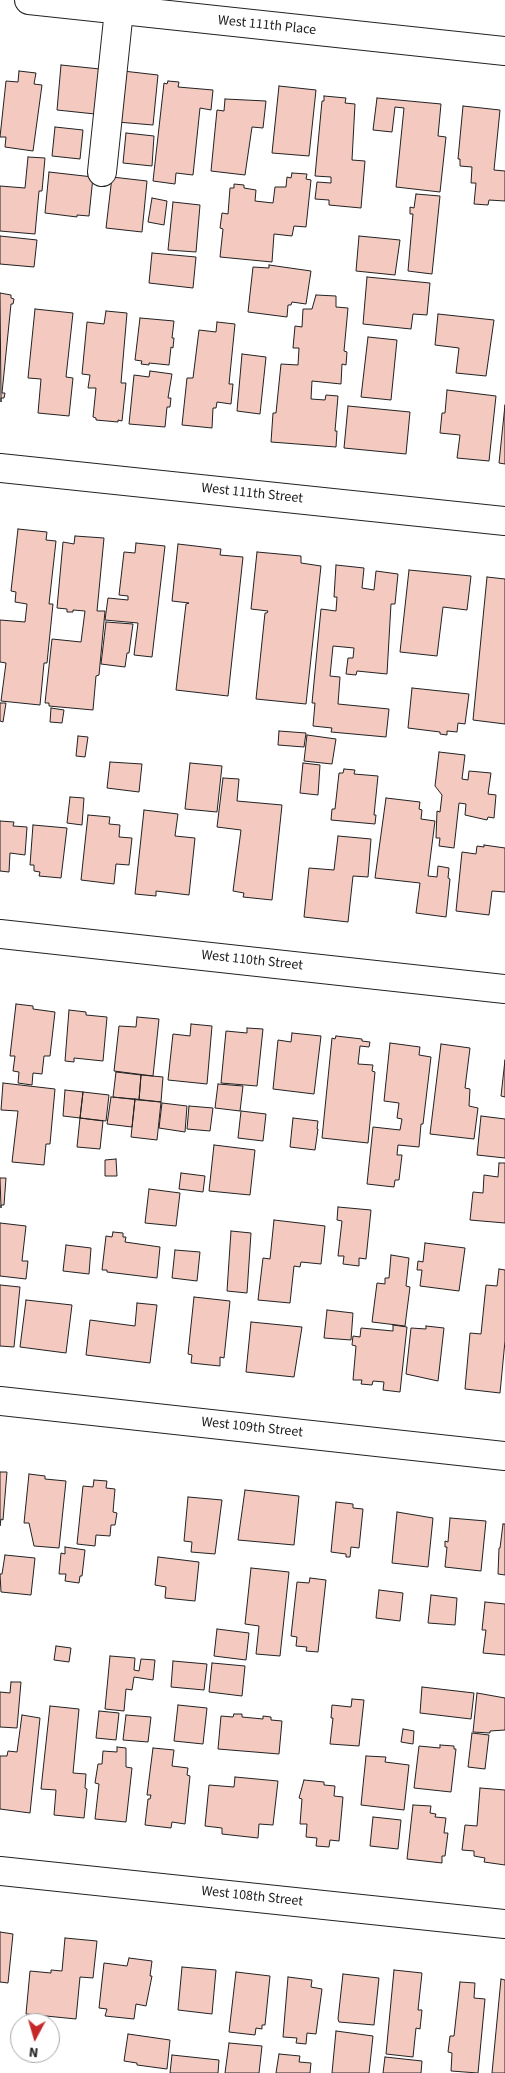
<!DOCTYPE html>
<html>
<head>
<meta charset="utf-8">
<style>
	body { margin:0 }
	#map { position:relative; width:505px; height:2073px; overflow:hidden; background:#fff; font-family:"Source Sans 3",sans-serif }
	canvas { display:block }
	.north { position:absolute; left:10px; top:2013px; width:50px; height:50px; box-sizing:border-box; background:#fff; border:1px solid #a7a7a7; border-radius:50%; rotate:186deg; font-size:14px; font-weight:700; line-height:20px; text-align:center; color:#222 }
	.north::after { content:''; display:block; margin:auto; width:18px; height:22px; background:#c62828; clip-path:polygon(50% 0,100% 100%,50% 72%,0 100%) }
</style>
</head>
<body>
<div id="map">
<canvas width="505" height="2073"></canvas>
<div class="north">N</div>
</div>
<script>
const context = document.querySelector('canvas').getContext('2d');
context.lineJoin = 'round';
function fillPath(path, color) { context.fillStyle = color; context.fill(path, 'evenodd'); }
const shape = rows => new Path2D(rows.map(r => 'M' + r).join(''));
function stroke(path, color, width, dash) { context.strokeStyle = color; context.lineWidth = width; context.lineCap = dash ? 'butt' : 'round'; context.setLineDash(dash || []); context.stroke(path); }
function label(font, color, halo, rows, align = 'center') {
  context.font = font + ' "Source Sans 3",sans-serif'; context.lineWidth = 4; context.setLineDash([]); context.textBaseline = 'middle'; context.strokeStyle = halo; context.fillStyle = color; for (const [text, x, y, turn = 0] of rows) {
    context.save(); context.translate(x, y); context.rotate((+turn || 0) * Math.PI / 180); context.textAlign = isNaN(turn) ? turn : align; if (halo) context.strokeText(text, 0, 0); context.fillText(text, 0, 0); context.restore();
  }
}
const building = shape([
	[61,65,100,69,95,114,57,110,61,65],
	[19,71,36,73,34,84,42,85,33,151,5,147,6,137,0,137,6,81,18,82,19,71],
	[123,71,158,75,153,125,117,122,123,71],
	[168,81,179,82,178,87,213,90,211,110,200,108,193,175,176,173,175,184,153,181,164,83,167,84,168,81],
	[279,86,316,90,309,156,272,153,279,86],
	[324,96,346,98,345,103,355,104,352,160,365,161,361,208,329,205,329,200,315,199,317,182,331,183,331,177,315,176,322,101,324,101,324,96],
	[377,98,441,104,438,136,446,137,440,192,396,187,404,108,395,107,392,132,373,130,377,98],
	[225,99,266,101,263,128,252,127,245,175,211,171,217,110,224,111,225,99],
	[463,106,500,110,494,170,505,171,505,201,489,200,488,205,474,204,476,183,471,183,472,167,460,166,460,159,458,159,463,106],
	[55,127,83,130,80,159,52,156,55,127],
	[126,133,154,136,152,166,123,163,126,133],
	[28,157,45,158,42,191,39,191,35,234,0,231,0,186,25,188,28,157],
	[49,172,93,177,89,216,77,215,77,217,45,213,49,172],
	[292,173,307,174,306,179,311,180,306,227,294,226,292,236,274,234,272,262,220,257,223,229,220,228,222,213,228,214,230,188,234,188,234,184,244,185,244,188,256,190,255,201,273,203,275,187,286,187,287,177,291,178,292,173],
	[112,177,147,181,142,232,106,228,112,177],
	[416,194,440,196,432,274,408,271,413,214,410,214,410,207,414,208,416,194],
	[152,198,167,201,164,225,148,222,152,198],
	[173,202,200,205,196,252,168,250,173,202],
	[0,236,37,240,34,267,0,264,0,236],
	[359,236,400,240,395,275,356,271,359,236],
	[152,253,196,257,193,288,149,283,152,253],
	[269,265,311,271,306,304,292,302,291,305,288,305,287,317,248,312,253,267,269,268,269,265],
	[367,277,430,283,427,315,413,314,411,329,363,324,367,277],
	[0,293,11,295,11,298,14,299,13,304,11,304,2,393,5,393,4,398,1,398,1,402,0,293],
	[316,295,336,296,336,307,348,308,344,351,347,352,346,365,342,364,341,384,312,381,311,399,325,400,326,395,338,396,335,431,337,431,336,447,271,442,273,413,276,413,281,364,298,365,299,348,293,348,295,326,302,327,303,309,312,309,316,295],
	[35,309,73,313,66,377,73,378,69,416,38,413,41,379,28,378,35,309],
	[106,311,127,313,121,383,126,383,122,421,118,420,118,422,96,420,96,418,93,417,96,388,88,388,90,375,82,374,87,322,104,324,106,311],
	[438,314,494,320,486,376,456,373,459,348,435,345,438,314],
	[140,318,174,321,172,338,174,338,173,348,171,347,169,365,149,363,149,365,141,364,142,361,135,360,140,318],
	[217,322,235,324,229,384,233,384,231,404,217,402,216,408,213,408,212,428,182,425,187,378,193,378,199,330,216,332,217,322],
	[368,337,397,340,391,400,361,397,368,337],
	[242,354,266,357,260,414,237,411,242,354],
	[150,371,172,374,168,398,171,398,170,407,167,407,165,427,129,424,134,375,149,377,150,371],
	[447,390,496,396,489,461,457,458,460,435,440,433,442,413,445,413,447,390],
	[505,405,505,464,499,463,505,405],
	[348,406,410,412,406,454,344,448,348,406],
	[18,529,47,532,46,540,56,541,49,604,53,604,47,663,44,663,40,705,1,701,6,663,0,662,0,620,25,622,27,604,15,602,16,592,11,591,18,529],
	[75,536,104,538,97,611,105,611,99,675,96,676,93,710,49,706,49,703,45,703,52,639,81,642,85,611,73,610,73,612,67,612,67,609,57,608,63,542,74,544,75,536],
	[136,543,165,546,152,657,134,655,138,623,105,620,108,598,128,600,128,596,119,595,124,552,135,553,136,543],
	[178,544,221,549,220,555,243,557,228,696,176,690,186,604,189,603,172,601,178,544],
	[257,552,301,556,301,563,321,566,306,704,256,699,265,613,267,613,268,611,251,609,257,552],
	[336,565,364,568,362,588,374,590,376,571,398,574,395,604,391,604,387,674,357,671,356,675,346,674,348,658,353,658,354,648,333,646,330,676,340,677,338,704,389,709,386,737,331,732,332,728,313,726,315,703,312,703,321,609,336,611,337,597,334,597,336,565],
	[409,570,471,576,467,610,443,607,437,656,400,652,409,570],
	[487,577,505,579,505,724,473,720,487,577],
	[106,622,133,624,129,653,127,653,125,667,101,664,106,622],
	[412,688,469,694,465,724,458,723,457,732,447,731,447,735,440,734,440,732,408,728,412,688],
	[0,703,6,703,3,722,0,721,0,703],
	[51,708,64,710,62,723,50,722,51,708],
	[279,731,306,733,304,747,278,745,279,731],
	[307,735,336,739,332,764,304,761,307,735],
	[78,736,88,737,85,757,76,756,78,736],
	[439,752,465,755,462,779,468,780,469,771,491,773,488,794,496,795,494,818,488,817,487,820,465,815,466,804,459,803,454,848,439,846,440,838,436,838,437,811,440,812,442,795,435,786,439,752],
	[110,762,142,764,139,792,107,788,110,762],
	[190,763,222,766,217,812,185,809,190,763],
	[303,763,320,765,318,795,300,793,303,763],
	[344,769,355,770,354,774,378,776,374,815,376,815,375,824,331,820,332,809,335,809,339,773,343,773,344,769],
	[223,778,239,779,237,801,282,805,272,900,243,897,244,893,233,891,241,830,217,827,223,778],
	[70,797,84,798,82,825,67,823,70,797],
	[386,798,420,802,419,809,422,810,421,819,435,821,428,876,437,877,438,866,449,868,448,878,450,879,446,917,416,913,420,883,375,878,386,798],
	[144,810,178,814,175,836,195,838,189,895,156,891,156,896,135,894,144,810],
	[88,815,110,817,109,824,120,825,119,837,132,838,129,865,116,864,114,884,81,880,88,815],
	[0,821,14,822,13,826,27,827,25,855,10,853,9,872,0,871,0,821],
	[33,825,67,828,61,878,39,876,40,872,34,871,34,865,30,865,33,825],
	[338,836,371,839,368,877,353,876,348,922,304,917,309,868,334,870,338,836],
	[484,845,505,848,505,892,492,891,489,915,456,911,462,852,476,854,477,846,484,847,484,845],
	[16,1004,33,1006,33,1009,55,1012,50,1056,44,1056,42,1074,33,1073,32,1085,18,1083,19,1072,13,1071,15,1056,10,1056,16,1004],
	[69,1010,86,1012,86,1015,107,1017,103,1061,74,1058,74,1062,65,1061,69,1010],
	[137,1017,159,1019,153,1076,114,1071,119,1026,136,1027,137,1017],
	[191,1024,212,1026,207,1084,168,1080,173,1034,190,1036,191,1024],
	[247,1028,263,1029,257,1086,221,1083,226,1031,247,1033,247,1028],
	[292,1033,321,1036,314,1094,273,1089,278,1040,291,1042,292,1033],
	[336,1036,362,1039,362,1041,370,1042,369,1047,360,1046,358,1064,373,1065,372,1071,375,1072,368,1143,322,1138,332,1038,335,1039,336,1036],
	[390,1043,420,1047,419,1055,431,1057,423,1124,421,1124,419,1147,398,1145,397,1155,402,1155,399,1180,395,1180,394,1187,367,1184,373,1127,400,1130,402,1119,397,1118,399,1103,384,1101,390,1043],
	[441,1044,470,1048,465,1088,470,1089,469,1106,478,1108,474,1139,430,1134,441,1044],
	[505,1060,505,1097,501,1096,505,1060],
	[116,1072,141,1075,139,1100,113,1097,116,1072],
	[141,1075,163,1077,161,1102,139,1100,141,1075],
	[3,1083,55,1089,50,1144,46,1144,44,1165,12,1162,18,1111,1,1110,3,1083],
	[218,1084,243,1086,240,1111,215,1108,218,1084],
	[65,1090,83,1092,80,1118,63,1116,65,1090],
	[83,1092,109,1095,106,1121,80,1118,83,1092],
	[111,1097,135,1099,132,1127,107,1124,111,1097],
	[135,1099,161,1102,157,1140,131,1137,135,1099],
	[162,1103,187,1106,185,1132,159,1128,162,1103],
	[189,1106,213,1108,210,1131,187,1129,189,1106],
	[241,1111,266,1114,263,1141,238,1138,241,1111],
	[481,1116,505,1119,505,1158,477,1155,481,1116],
	[80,1118,103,1121,100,1149,77,1147,80,1118],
	[293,1118,318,1121,317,1129,318,1129,315,1150,290,1147,293,1118],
	[214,1145,255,1150,250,1195,209,1191,214,1145],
	[116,1159,117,1176,105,1176,105,1160,116,1159],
	[499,1163,505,1163,505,1223,470,1220,473,1192,483,1193,484,1175,498,1177,499,1163],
	[181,1173,205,1176,203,1192,179,1189,181,1173],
	[0,1178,6,1178,4,1205,1,1205,1,1208,0,1178],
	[149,1189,180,1193,176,1226,145,1223,149,1189],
	[338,1207,371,1210,366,1259,359,1258,359,1266,343,1264,344,1256,338,1256,342,1221,337,1220,338,1207],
	[274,1220,325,1226,321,1264,301,1262,300,1267,294,1266,290,1303,258,1300,263,1258,270,1259,274,1220],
	[0,1223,26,1226,22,1261,28,1261,26,1279,0,1276,0,1223],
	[231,1231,251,1233,247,1293,227,1291,231,1231],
	[113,1232,123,1233,123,1237,126,1237,125,1242,160,1247,157,1278,107,1272,107,1270,102,1270,106,1236,112,1237,113,1232],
	[425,1243,465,1248,459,1291,420,1286,422,1270,417,1270,418,1261,423,1262,425,1243],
	[66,1245,91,1248,89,1274,63,1271,66,1245],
	[175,1250,200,1252,197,1281,172,1278,175,1250],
	[391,1255,409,1258,406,1286,410,1287,405,1326,372,1322,377,1283,385,1284,385,1278,389,1278,391,1255],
	[499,1269,505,1270,505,1341,500,1393,465,1389,470,1333,481,1334,486,1285,497,1286,499,1269],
	[0,1285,20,1287,14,1347,0,1346,0,1285],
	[194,1297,230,1301,224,1358,220,1357,220,1366,191,1363,192,1355,188,1354,194,1297],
	[26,1300,72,1305,66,1353,20,1347,26,1300],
	[137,1303,157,1305,150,1363,86,1355,90,1320,135,1326,137,1303],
	[327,1310,353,1313,351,1340,324,1338,327,1310],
	[251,1322,302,1327,294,1377,246,1372,251,1322],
	[393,1325,407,1327,400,1392,383,1390,384,1382,373,1381,372,1385,361,1384,362,1380,353,1380,356,1346,352,1345,353,1336,360,1337,361,1328,393,1331,393,1325],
	[426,1326,444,1328,438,1381,406,1374,411,1328,426,1329,426,1326],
	[0,1472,7,1472,3,1520,1,1519,0,1526,0,1472],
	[29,1474,45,1476,45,1479,66,1481,59,1548,34,1546,29,1523,24,1523,29,1474],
	[94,1480,107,1481,106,1488,115,1489,113,1512,117,1513,115,1525,111,1525,110,1536,96,1535,95,1546,77,1544,83,1486,93,1487,94,1480],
	[245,1490,299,1496,294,1545,238,1540,245,1490],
	[188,1497,222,1500,215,1554,191,1552,192,1542,184,1541,188,1497],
	[336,1502,353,1504,353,1508,363,1509,359,1548,351,1547,350,1557,346,1557,346,1554,331,1552,336,1502],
	[397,1512,433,1518,428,1567,392,1563,397,1512],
	[450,1518,486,1521,481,1571,445,1567,447,1547,445,1547,445,1541,448,1542,450,1518],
	[503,1524,505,1524,505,1575,498,1574,499,1548,500,1548,503,1524],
	[65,1547,85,1550,82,1576,80,1576,79,1583,65,1581,66,1574,59,1574,61,1553,65,1554,65,1547],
	[5,1555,35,1558,31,1595,1,1592,0,1574,2,1574,5,1555],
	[158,1557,199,1562,195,1601,165,1598,166,1587,155,1585,158,1557],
	[251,1568,289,1572,280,1656,256,1654,259,1626,245,1624,251,1568],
	[310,1578,326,1580,318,1652,306,1651,307,1647,296,1646,297,1637,291,1636,297,1582,309,1583,310,1578],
	[379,1590,403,1593,400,1621,376,1618,379,1590],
	[431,1595,457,1598,455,1625,428,1623,431,1595],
	[485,1602,505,1604,505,1655,483,1653,486,1630,482,1630,485,1602],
	[217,1629,249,1633,246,1660,214,1656,217,1629],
	[56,1646,71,1648,69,1662,54,1660,56,1646],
	[110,1656,135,1658,134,1670,139,1671,141,1659,155,1660,153,1680,134,1677,132,1690,126,1689,124,1711,105,1709,110,1656],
	[173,1661,207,1664,204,1690,171,1687,173,1661],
	[212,1663,245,1666,242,1696,209,1692,212,1663],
	[11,1682,21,1682,17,1728,0,1727,0,1692,10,1693,11,1682],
	[422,1687,474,1693,471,1719,420,1713,422,1687],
	[477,1693,505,1698,505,1730,490,1731,490,1733,473,1732,477,1693],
	[352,1699,364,1700,359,1746,330,1744,333,1718,331,1718,332,1705,351,1707,352,1699],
	[178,1705,207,1708,203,1744,174,1741,178,1705],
	[50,1706,79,1709,73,1773,86,1774,85,1788,87,1789,84,1818,54,1815,56,1790,41,1789,50,1706],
	[99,1711,119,1713,116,1740,96,1738,99,1711],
	[234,1714,242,1714,242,1717,263,1719,263,1716,271,1717,271,1720,282,1721,279,1754,218,1749,221,1716,233,1717,234,1714],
	[22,1715,40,1718,30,1813,0,1809,0,1756,7,1756,8,1751,17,1752,22,1715],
	[126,1715,151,1717,148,1742,123,1740,126,1715],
	[403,1729,414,1731,413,1744,401,1742,403,1729],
	[472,1733,489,1735,485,1769,468,1767,472,1733],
	[440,1745,454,1746,454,1749,456,1749,451,1792,414,1788,419,1746,440,1748,440,1745],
	[117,1747,126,1748,126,1767,132,1768,126,1822,95,1819,99,1784,95,1783,98,1764,102,1764,103,1751,117,1752,117,1747],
	[153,1748,174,1750,172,1766,188,1768,187,1775,190,1776,185,1824,172,1822,171,1828,145,1825,148,1799,150,1799,151,1795,147,1795,153,1748],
	[366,1756,386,1757,385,1762,409,1765,404,1810,361,1805,366,1756],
	[235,1777,278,1781,273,1825,259,1824,258,1838,222,1834,222,1828,205,1826,209,1785,234,1787,235,1777],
	[304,1780,324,1782,324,1785,335,1786,334,1796,343,1797,339,1841,330,1840,329,1847,316,1846,317,1838,306,1837,307,1824,300,1824,302,1799,299,1798,304,1780],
	[480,1788,505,1790,505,1865,484,1862,485,1858,474,1856,474,1851,462,1850,465,1825,477,1826,480,1788],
	[413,1805,431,1806,430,1813,436,1814,435,1817,446,1818,444,1833,448,1833,445,1856,442,1856,442,1863,407,1859,413,1805],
	[373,1817,401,1820,398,1849,370,1846,373,1817],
	[0,1932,13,1934,8,1983,0,1982,0,1932],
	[65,1938,97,1941,93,1978,80,1977,76,2019,26,2014,30,1971,51,1973,51,1970,62,1971,65,1938],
	[129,1958,152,1961,150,1976,152,1976,146,2006,136,2004,134,2019,105,2016,107,2009,99,2008,104,1963,127,1966,129,1958],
	[182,1967,216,1970,212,2014,178,2010,182,1967],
	[394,1970,422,1973,418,2010,422,2010,420,2029,416,2028,413,2057,386,2054,394,1970],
	[236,1972,270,1976,265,2025,262,2025,262,2029,256,2028,255,2035,229,2032,236,1972],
	[343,1974,379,1978,374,2025,339,2022,338,2019,343,1974],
	[288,1977,312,1980,311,1987,322,1989,316,2034,307,2033,306,2044,296,2043,297,2038,283,2037,288,1977],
	[501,1979,505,1980,505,2073,492,2073,501,1979],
	[460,1982,475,1983,474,1998,485,1999,478,2073,451,2071,452,2053,448,2052,450,2036,454,2036,460,1982],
	[336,2031,373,2036,369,2073,332,2073,336,2031],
	[128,2034,170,2040,167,2069,137,2065,137,2063,124,2061,128,2034],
	[229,2043,262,2046,259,2073,225,2073,229,2043],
	[279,2054,300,2056,299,2062,311,2063,310,2073,276,2073,279,2054],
	[172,2055,219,2060,218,2073,170,2073,172,2055],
	[385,2057,422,2061,421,2073,383,2073,385,2057]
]);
const minor = shape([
	[29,0,505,51],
	[102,172,119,10],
	[0,468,505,521],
	[0,934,505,989],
	[0,1401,505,1456],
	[0,1871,505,1924]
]);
const streetNames = [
	["West 111th Place",267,26,6],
	["West 111th Street",252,494,6],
	["West 110th Street",252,961,6],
	["West 109th Street",252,1428,6],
	["West 108th Street",252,1897,6]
];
fillPath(building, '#f3c9c0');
stroke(building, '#222', 1);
stroke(minor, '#222', 30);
stroke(minor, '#fff', 28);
label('14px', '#222', '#fff', streetNames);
</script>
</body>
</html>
